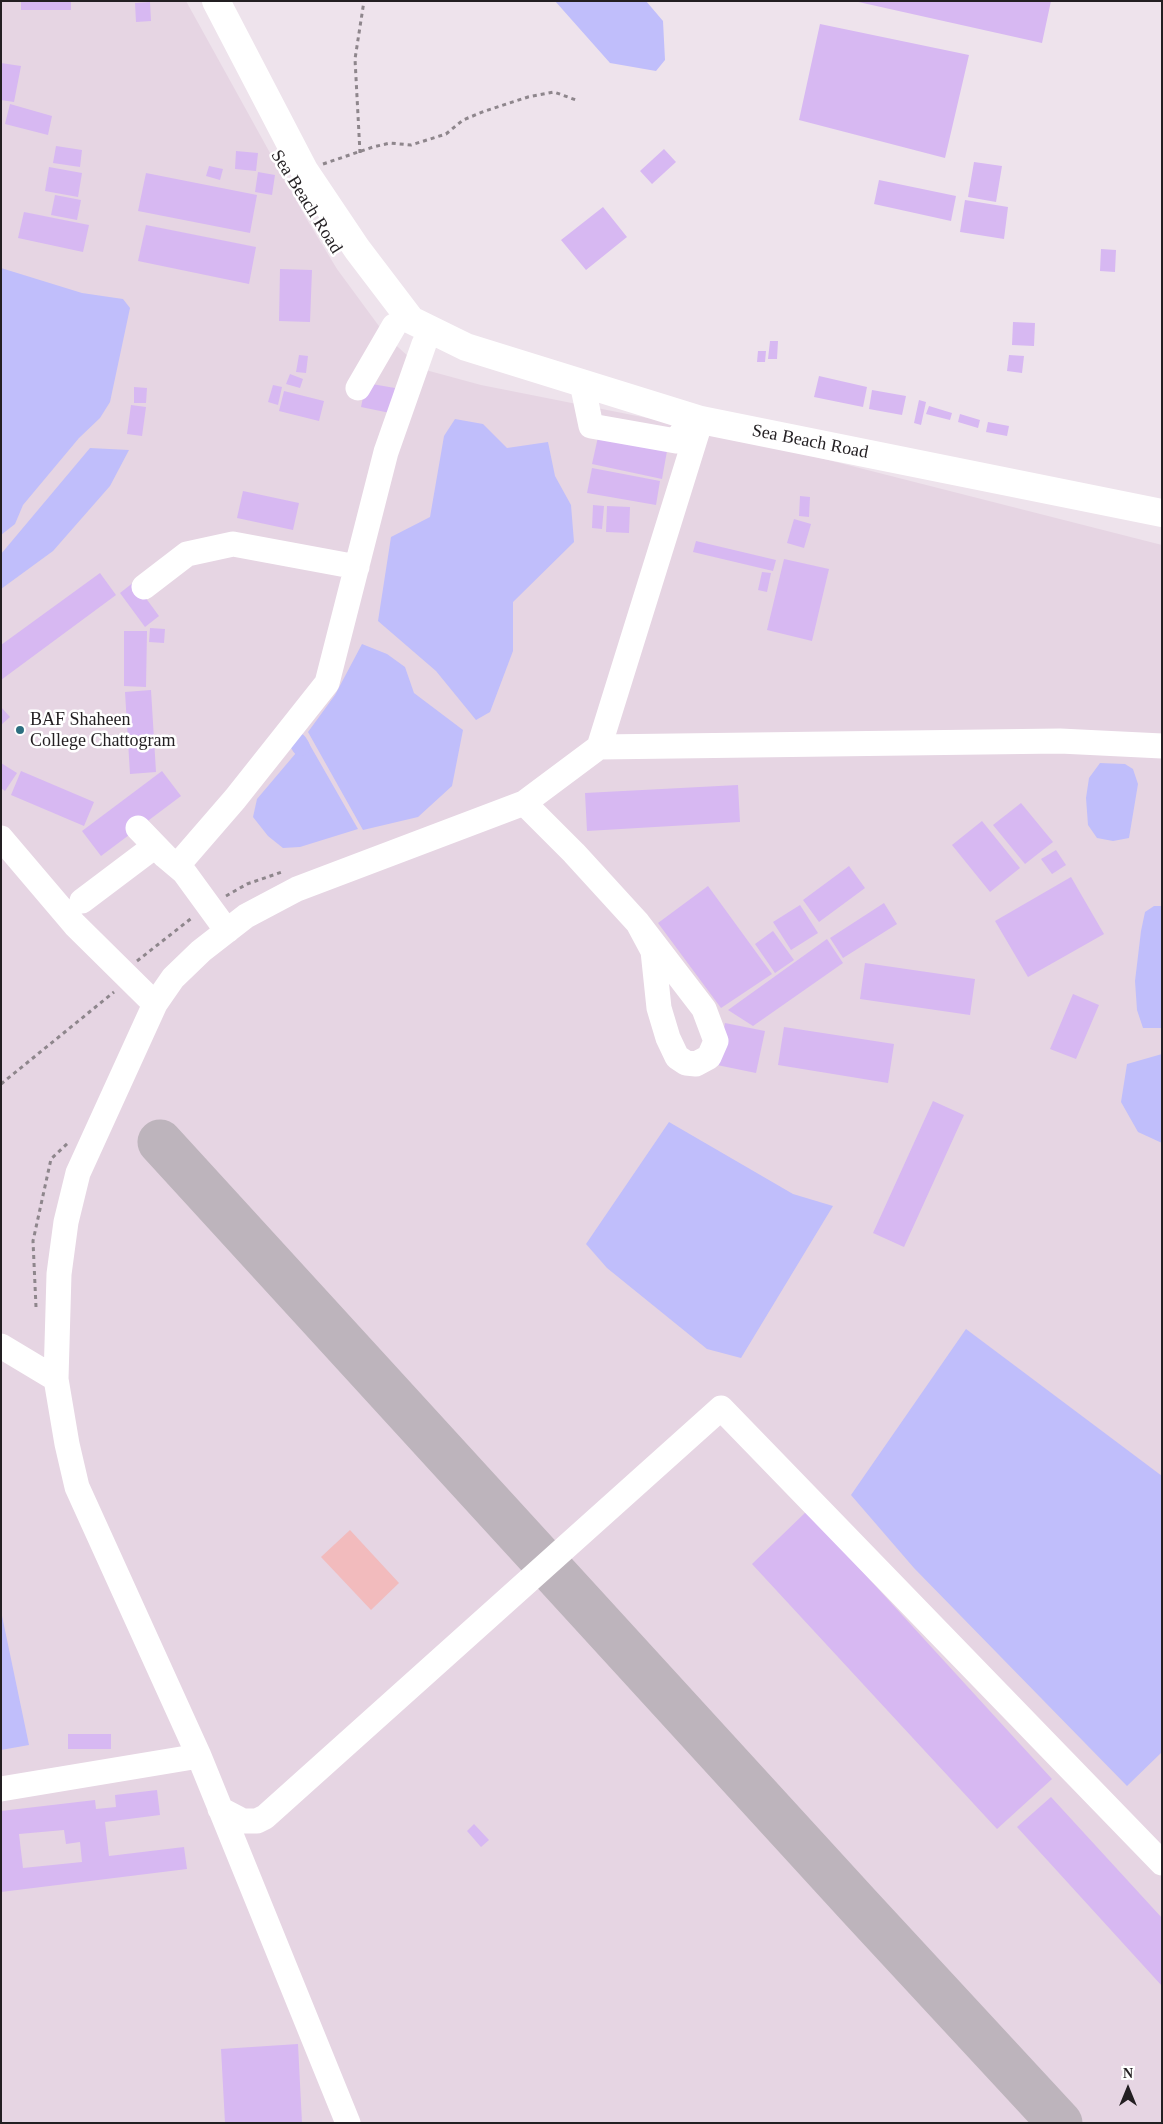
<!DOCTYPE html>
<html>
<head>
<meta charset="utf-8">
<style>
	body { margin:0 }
	#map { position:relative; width:1163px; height:2124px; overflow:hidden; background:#eee3ec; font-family:"Times New Roman",serif }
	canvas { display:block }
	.frame { position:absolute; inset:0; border:2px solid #231f22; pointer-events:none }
	.north { position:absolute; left:1103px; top:2064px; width:50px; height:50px; -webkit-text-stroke:4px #fff; paint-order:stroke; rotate:0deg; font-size:14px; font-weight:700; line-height:20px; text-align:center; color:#231f22 }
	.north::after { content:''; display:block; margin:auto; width:18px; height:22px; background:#231f22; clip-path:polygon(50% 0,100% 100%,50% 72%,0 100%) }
</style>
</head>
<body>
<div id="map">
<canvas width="1163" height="2124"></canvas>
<div class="frame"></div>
<div class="north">N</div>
</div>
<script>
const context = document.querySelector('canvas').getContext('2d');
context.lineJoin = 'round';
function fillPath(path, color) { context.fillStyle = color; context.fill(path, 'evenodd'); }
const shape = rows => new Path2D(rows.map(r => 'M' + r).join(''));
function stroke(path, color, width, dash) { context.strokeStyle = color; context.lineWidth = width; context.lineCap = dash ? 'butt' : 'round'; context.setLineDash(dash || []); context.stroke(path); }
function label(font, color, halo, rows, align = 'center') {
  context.font = font + ' "Times New Roman",serif'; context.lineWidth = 5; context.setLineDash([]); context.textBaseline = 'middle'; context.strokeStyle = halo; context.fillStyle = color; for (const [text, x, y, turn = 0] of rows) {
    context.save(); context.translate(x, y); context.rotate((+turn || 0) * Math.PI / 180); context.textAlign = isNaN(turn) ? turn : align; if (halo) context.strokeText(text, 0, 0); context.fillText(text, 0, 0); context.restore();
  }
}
const built = shape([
	[1,1,186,1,306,218,337,269,387,337,422,369,481,385,718,432,1162,545,1162,2123,1,2123]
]);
const green = shape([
	[350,1530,399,1583,371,1610,321,1557]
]);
const water = shape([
	[555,1,646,1,663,21,665,60,656,71,610,63],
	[1,268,82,293,123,299,130,308,110,402,100,418,79,438,23,505,15,524,1,535],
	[455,419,483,424,507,448,548,442,555,476,571,505,574,542,513,602,513,651,490,712,476,720,436,671,378,621,391,537,430,517,444,436],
	[90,448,129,450,110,486,53,551,1,589,1,554],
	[362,644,387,654,405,667,414,693,463,730,452,786,418,817,363,830,308,732,335,695],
	[307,740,358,829,300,847,283,848,268,836,253,817,257,799],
	[1100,763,1125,764,1133,769,1138,784,1129,838,1113,841,1097,838,1088,825,1086,798,1089,778],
	[1154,906,1162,906,1162,1028,1143,1028,1137,1010,1135,981,1141,931,1145,912],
	[1162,1054,1162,1143,1138,1132,1121,1102,1127,1064],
	[669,1122,793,1194,833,1206,741,1358,707,1349,607,1268,586,1244],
	[966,1329,1162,1476,1162,1752,1127,1786,914,1568,851,1495],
	[1,1611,29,1745,1,1750]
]);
const canal = shape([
	[298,742,301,747]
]);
const taxiway = shape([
	[160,1142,859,1906,1060,2123]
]);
const building = shape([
	[21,1,71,1,71,10,21,10],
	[854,1,1051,1,1042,43],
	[150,2,151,21,136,22,135,3],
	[820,24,969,55,945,158,799,120],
	[1,63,21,66,14,102,1,100],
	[10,104,52,116,48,135,5,124],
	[56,146,82,150,80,167,53,163],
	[664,149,676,162,652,184,640,171],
	[236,151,258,153,256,171,235,169],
	[974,162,1002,166,996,202,968,197],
	[209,166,223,169,220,180,206,176],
	[49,167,82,173,78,197,45,191],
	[258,172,275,175,272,195,255,192],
	[146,173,257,195,250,233,138,211],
	[879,180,956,196,951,221,874,204],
	[55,195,81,200,77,220,51,215],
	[965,200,1008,207,1004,239,960,232],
	[603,207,627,237,586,270,561,240],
	[24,212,89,225,83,252,18,238],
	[146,225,256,247,249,284,138,261],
	[1101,249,1116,250,1115,272,1100,271],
	[280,269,312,270,310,322,279,321],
	[1013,322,1035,323,1034,346,1012,345],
	[770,341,778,341,777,359,768,359],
	[758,351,766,351,765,362,757,362],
	[299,355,308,356,306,373,296,372],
	[1009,355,1024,356,1022,373,1007,371],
	[290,374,303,379,300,388,286,384],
	[819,376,867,387,863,407,814,397],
	[366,383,395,388,390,413,361,407],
	[273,385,282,387,278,405,268,402],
	[134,387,147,388,146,403,134,403],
	[872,390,906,396,902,415,869,409],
	[284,391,324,401,319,421,279,411],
	[919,400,926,402,921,425,914,423],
	[131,405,146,407,142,436,127,434],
	[929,406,952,413,950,420,926,414],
	[960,414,980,420,978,428,958,422],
	[988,422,1009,426,1007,436,986,432],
	[598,437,667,451,662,479,592,464],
	[592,468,660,481,656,505,587,493],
	[243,491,299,503,293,530,237,518],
	[800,496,810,497,809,517,799,516],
	[593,505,604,506,602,529,592,528],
	[607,506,630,507,629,533,606,532],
	[794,519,811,524,804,548,787,543],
	[696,541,776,560,773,571,693,552],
	[784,559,829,569,812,641,767,630],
	[762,572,771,573,767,592,758,590],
	[100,573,116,595,1,680,1,645],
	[134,582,159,616,145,627,120,593],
	[150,628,165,629,164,643,149,642],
	[124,631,147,631,146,687,124,686],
	[151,690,156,772,130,774,125,692],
	[1,707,10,717,1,725],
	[1,763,17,773,5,791,1,788],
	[21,771,94,802,84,826,11,795],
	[162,771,181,796,101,856,82,831],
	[738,785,740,822,587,831,585,793],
	[1021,803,1053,842,1025,864,993,825],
	[982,821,1020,868,990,892,952,845],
	[1056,850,1066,865,1052,874,1041,859],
	[849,866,865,888,819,922,803,900],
	[1071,877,1104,934,1028,977,995,921],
	[708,886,772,974,721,1008,658,923],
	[884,903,897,924,843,958,830,938],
	[800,905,818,933,791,950,773,922],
	[773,931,794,960,775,973,755,944],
	[827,939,843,963,753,1026,728,1010],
	[865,963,975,979,970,1015,860,999],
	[1073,994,1099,1005,1076,1059,1050,1049],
	[725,1023,765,1031,756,1073,717,1065],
	[784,1027,894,1044,888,1083,778,1065],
	[933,1101,964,1115,904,1247,873,1233],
	[807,1511,1052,1779,997,1829,752,1564],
	[68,1734,111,1734,111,1749,68,1749],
	[157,1790,160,1815,105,1822,109,1856,184,1847,187,1869,1,1892,1,1811,95,1800,96,1809,116,1807,115,1795],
	[64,1830,66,1844,80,1842,82,1862,23,1868,19,1834],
	[1051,1797,1162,1918,1162,1986,1017,1827],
	[474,1824,489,1840,481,1847,467,1831],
	[298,2044,302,2123,225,2123,221,2049]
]);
const path = shape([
	[360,153,355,59,364,1],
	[323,164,373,147,390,143,411,145,446,134,463,120,485,111,528,97,554,92,576,100],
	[226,896,247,884,282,872],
	[137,961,193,917],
	[1,1084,114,992],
	[36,1307,33,1241,51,1159,68,1143]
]);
const minor = shape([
	[582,383,591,426,676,441,692,418],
	[358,388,394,326],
	[144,587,187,554,233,544,357,567],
	[599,747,701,420],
	[524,803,574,853,638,923,704,1009,716,1041,709,1057,696,1064,686,1063,677,1057,668,1038,659,1008,653,951,638,923],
	[138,828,165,856,184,872,227,931],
	[1,838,75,925,155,1004],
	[177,866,235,799,327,683,386,452,424,344],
	[82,901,155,846],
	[1,1346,56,1379,67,1444,77,1487,199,1756,348,2123],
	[56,1379,59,1274,66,1222,78,1173,155,1004,173,978,201,951,246,916,297,889,524,803,599,747,1060,741,1162,746],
	[1,1789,199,1756],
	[220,1809,243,1821,257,1821,265,1817,721,1408,1162,1863]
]);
const major = shape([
	[216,1,304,170,357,249,411,320,466,347,701,420,1162,513]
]);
const markers = [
	[20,730,5,"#2c6f80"]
];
const streetNames = [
	["Sea Beach Road",306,202,58],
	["Sea Beach Road",810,442,11]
];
const poiNames = [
	["BAF Shaheen",30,720],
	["College Chattogram",30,741]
];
fillPath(built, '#e6d5e3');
fillPath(green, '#f2bbbd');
fillPath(water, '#c0befb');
stroke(canal, '#c0befb', 18);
stroke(taxiway, '#bdb4bc', 45);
fillPath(building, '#d7b8f2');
stroke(path, '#8e868c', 3, [4, 4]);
stroke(minor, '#fff', 25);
stroke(major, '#fff', 28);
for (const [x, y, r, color] of markers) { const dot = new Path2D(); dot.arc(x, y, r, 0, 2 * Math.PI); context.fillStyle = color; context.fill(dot); stroke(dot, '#fff', 2); }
label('18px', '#231f22', '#fff', streetNames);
label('18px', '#231f22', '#fff', poiNames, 'left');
</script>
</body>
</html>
